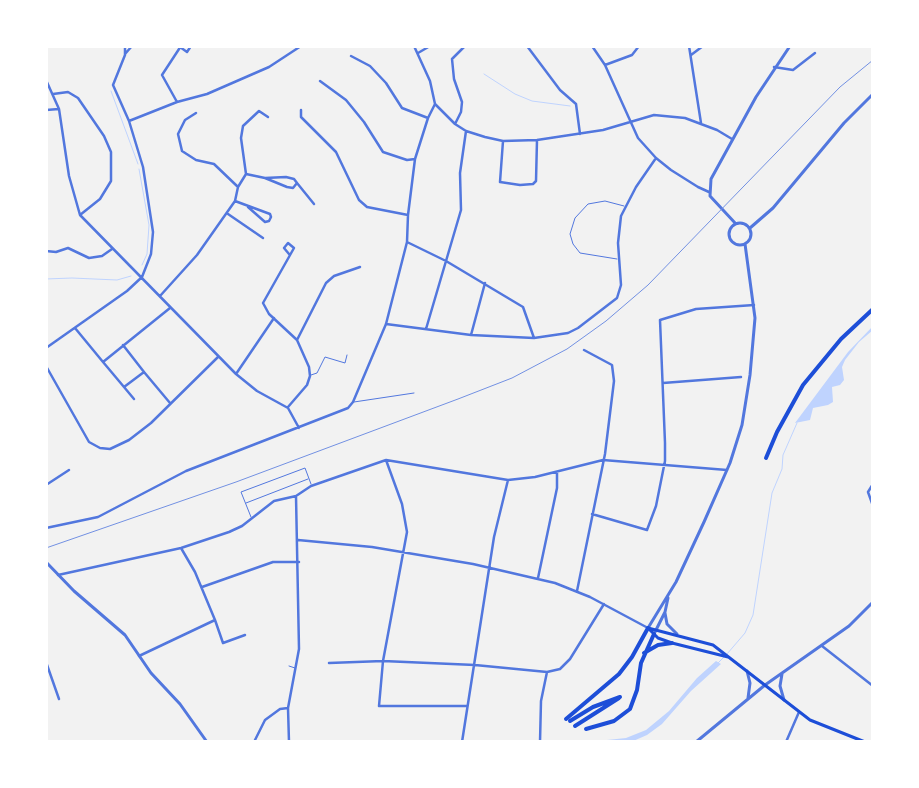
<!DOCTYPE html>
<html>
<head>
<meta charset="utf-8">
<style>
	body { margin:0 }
	#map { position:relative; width:919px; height:788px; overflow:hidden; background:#f2f2f2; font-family:Roboto,sans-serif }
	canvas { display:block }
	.frame { position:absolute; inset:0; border:48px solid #fff; pointer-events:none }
</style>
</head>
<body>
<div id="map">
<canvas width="919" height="788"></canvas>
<div class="frame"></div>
</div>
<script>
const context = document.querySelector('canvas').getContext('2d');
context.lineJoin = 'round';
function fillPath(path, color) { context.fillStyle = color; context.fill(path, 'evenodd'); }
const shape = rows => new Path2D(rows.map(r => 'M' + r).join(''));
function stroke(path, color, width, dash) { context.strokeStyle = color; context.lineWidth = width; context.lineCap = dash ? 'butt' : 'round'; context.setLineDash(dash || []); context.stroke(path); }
const water = shape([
	[873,326,873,330,859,342,845,360,842,367,844,380,840,385,832,387,833,402,828,405,813,408,810,420,795,423,848,352],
	[716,661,721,664,691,691,662,724,647,735,631,742,588,742,626,738,646,730,669,711,697,678]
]);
const stream = shape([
	[484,74,515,94,532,101,570,106],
	[111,91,138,164],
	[139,169,149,225,147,254,142,265],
	[46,279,72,278,117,280,131,276],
	[727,654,745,633,753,615,772,493,782,469,783,455,797,423],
	[718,663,724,657]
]);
const service = shape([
	[617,259,580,253,573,244,570,234,575,218,588,204,605,201,624,206],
	[311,375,317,373,325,357,345,363,347,355],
	[354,402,414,393],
	[246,503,308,479],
	[251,517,241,492,305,468,311,484],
	[289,666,295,668]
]);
const minor = shape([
	[414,46,430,81,435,104,455,124,466,131,485,137,503,141,537,140,603,130,654,115,685,118,717,130,732,139],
	[527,46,560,90,576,104,580,134],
	[592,46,605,65,638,138,656,158,671,170,698,187,709,192],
	[689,46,701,123],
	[180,47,187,52,191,46],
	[418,53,430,46],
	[125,54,132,46],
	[691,55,703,46],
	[351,56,370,66,386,83,402,108,428,118],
	[605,65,632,55,639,46],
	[774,67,793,70,815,53],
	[46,80,59,109,69,176,80,215,236,374,257,391,288,408,299,428],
	[320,81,346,100,364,122,383,152,407,160,415,159],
	[53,94,68,92,78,98,104,136,111,152,111,181,100,199,80,215],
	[177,102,162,75,181,46],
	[46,110,59,109],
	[301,110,301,117,336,152,359,200,367,207,408,215],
	[196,113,185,120,178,134,182,151,196,160,214,164,238,187],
	[129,121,177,102,207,94,269,67,301,46],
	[455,124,461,112,462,102,454,79,452,59,465,46],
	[503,141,500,182,520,185,533,184,536,181,537,140],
	[246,174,265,178,287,187,293,188,297,183,294,179,286,177,265,178],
	[297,183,314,204],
	[235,201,270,214,271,217,269,221,265,222,248,207],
	[228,214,263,238],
	[407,242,446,261,523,307,534,338],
	[46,251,56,252,68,248,89,258,102,256,112,249],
	[160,296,197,255,235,201,238,187,246,174,241,138,243,126,259,111,268,117],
	[386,324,471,335,534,338,568,333,578,328,617,298,621,285,618,243,621,216,636,187,656,158],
	[75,328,103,362,170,308],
	[426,329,461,210,460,173,466,131],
	[471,335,485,283],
	[297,340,326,283,334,276,360,267],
	[46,348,127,291,142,277,151,254,153,232,143,167,129,121,113,85,125,55,125,46],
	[103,362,124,387,144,372,123,345],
	[46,366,89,442,100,448,110,449,129,440,151,423,218,357],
	[144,372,170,403],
	[236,374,274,318],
	[663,383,741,377],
	[124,387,134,399],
	[288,407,307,385,310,376,309,367,297,340,269,314,263,303,294,248,288,243,284,248,289,254],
	[386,460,402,504,407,532,383,661,379,706,467,706],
	[873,472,873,479],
	[873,484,868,492,873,506],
	[46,485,69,470],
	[592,514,647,530,656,506,665,461,665,443,660,320,696,309,754,305],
	[46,528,98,517,186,471,348,408,353,402,386,324,407,242,408,215,415,159,428,118,435,104],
	[298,540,372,547,473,564,555,583,590,597,648,628],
	[58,575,181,548,229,532,242,526,274,501,296,496,311,486,386,460,508,480,535,477,603,460,727,470],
	[538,578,557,488,557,472],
	[202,587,273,562,299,562],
	[577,591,605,454,614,381,612,365,584,350],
	[215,620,223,643,245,635],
	[822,646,873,686],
	[139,656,215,620,195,572,181,548],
	[46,662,59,699],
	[329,663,383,661,475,665,547,672,560,669,570,659,604,604],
	[254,742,265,720,280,709,288,708],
	[289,742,288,708,299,649,296,496],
	[462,742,494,537,508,480],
	[540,742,541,701,547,672],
	[786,742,799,712]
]);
const tertiary = shape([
	'729 234a11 11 0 1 1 22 0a11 11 0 1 1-22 0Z',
	[736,224,710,196,711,179,756,97,790,46],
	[750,228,773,208,844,123,873,94],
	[46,562,74,591,125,635,151,673,180,704,207,742],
	[665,613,667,624,677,634],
	[648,628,676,582,704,522,730,463,742,425,750,375,755,318,745,244],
	[654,634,665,612,668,598],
	[747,671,750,683,748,698],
	[782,674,780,686,784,700],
	[696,742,765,685,849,626,873,602]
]);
const secondary = shape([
	[648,628,713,645,810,720,865,742],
	[649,629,658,638,672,643,728,657]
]);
const trunk = shape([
	[766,458,777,432,803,385,841,339,873,309],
	[644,653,658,645,672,643],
	[566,719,619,674,632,657,648,628],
	[570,721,593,707,620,697],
	[575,726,619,698],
	[586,729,614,721,630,709,637,690,641,663,654,634]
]);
const rail = shape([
	[46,548,236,482,458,399,512,378,567,349,606,321,648,285,840,87,873,60]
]);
fillPath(water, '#bfd3fe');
stroke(stream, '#bfd3fe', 1);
stroke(service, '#5277de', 1);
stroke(minor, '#5277de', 2.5);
stroke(tertiary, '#5277de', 3);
stroke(secondary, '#1d4ed8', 3);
stroke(trunk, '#1d4ed8', 4);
stroke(rail, '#7290e2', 1);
</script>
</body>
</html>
